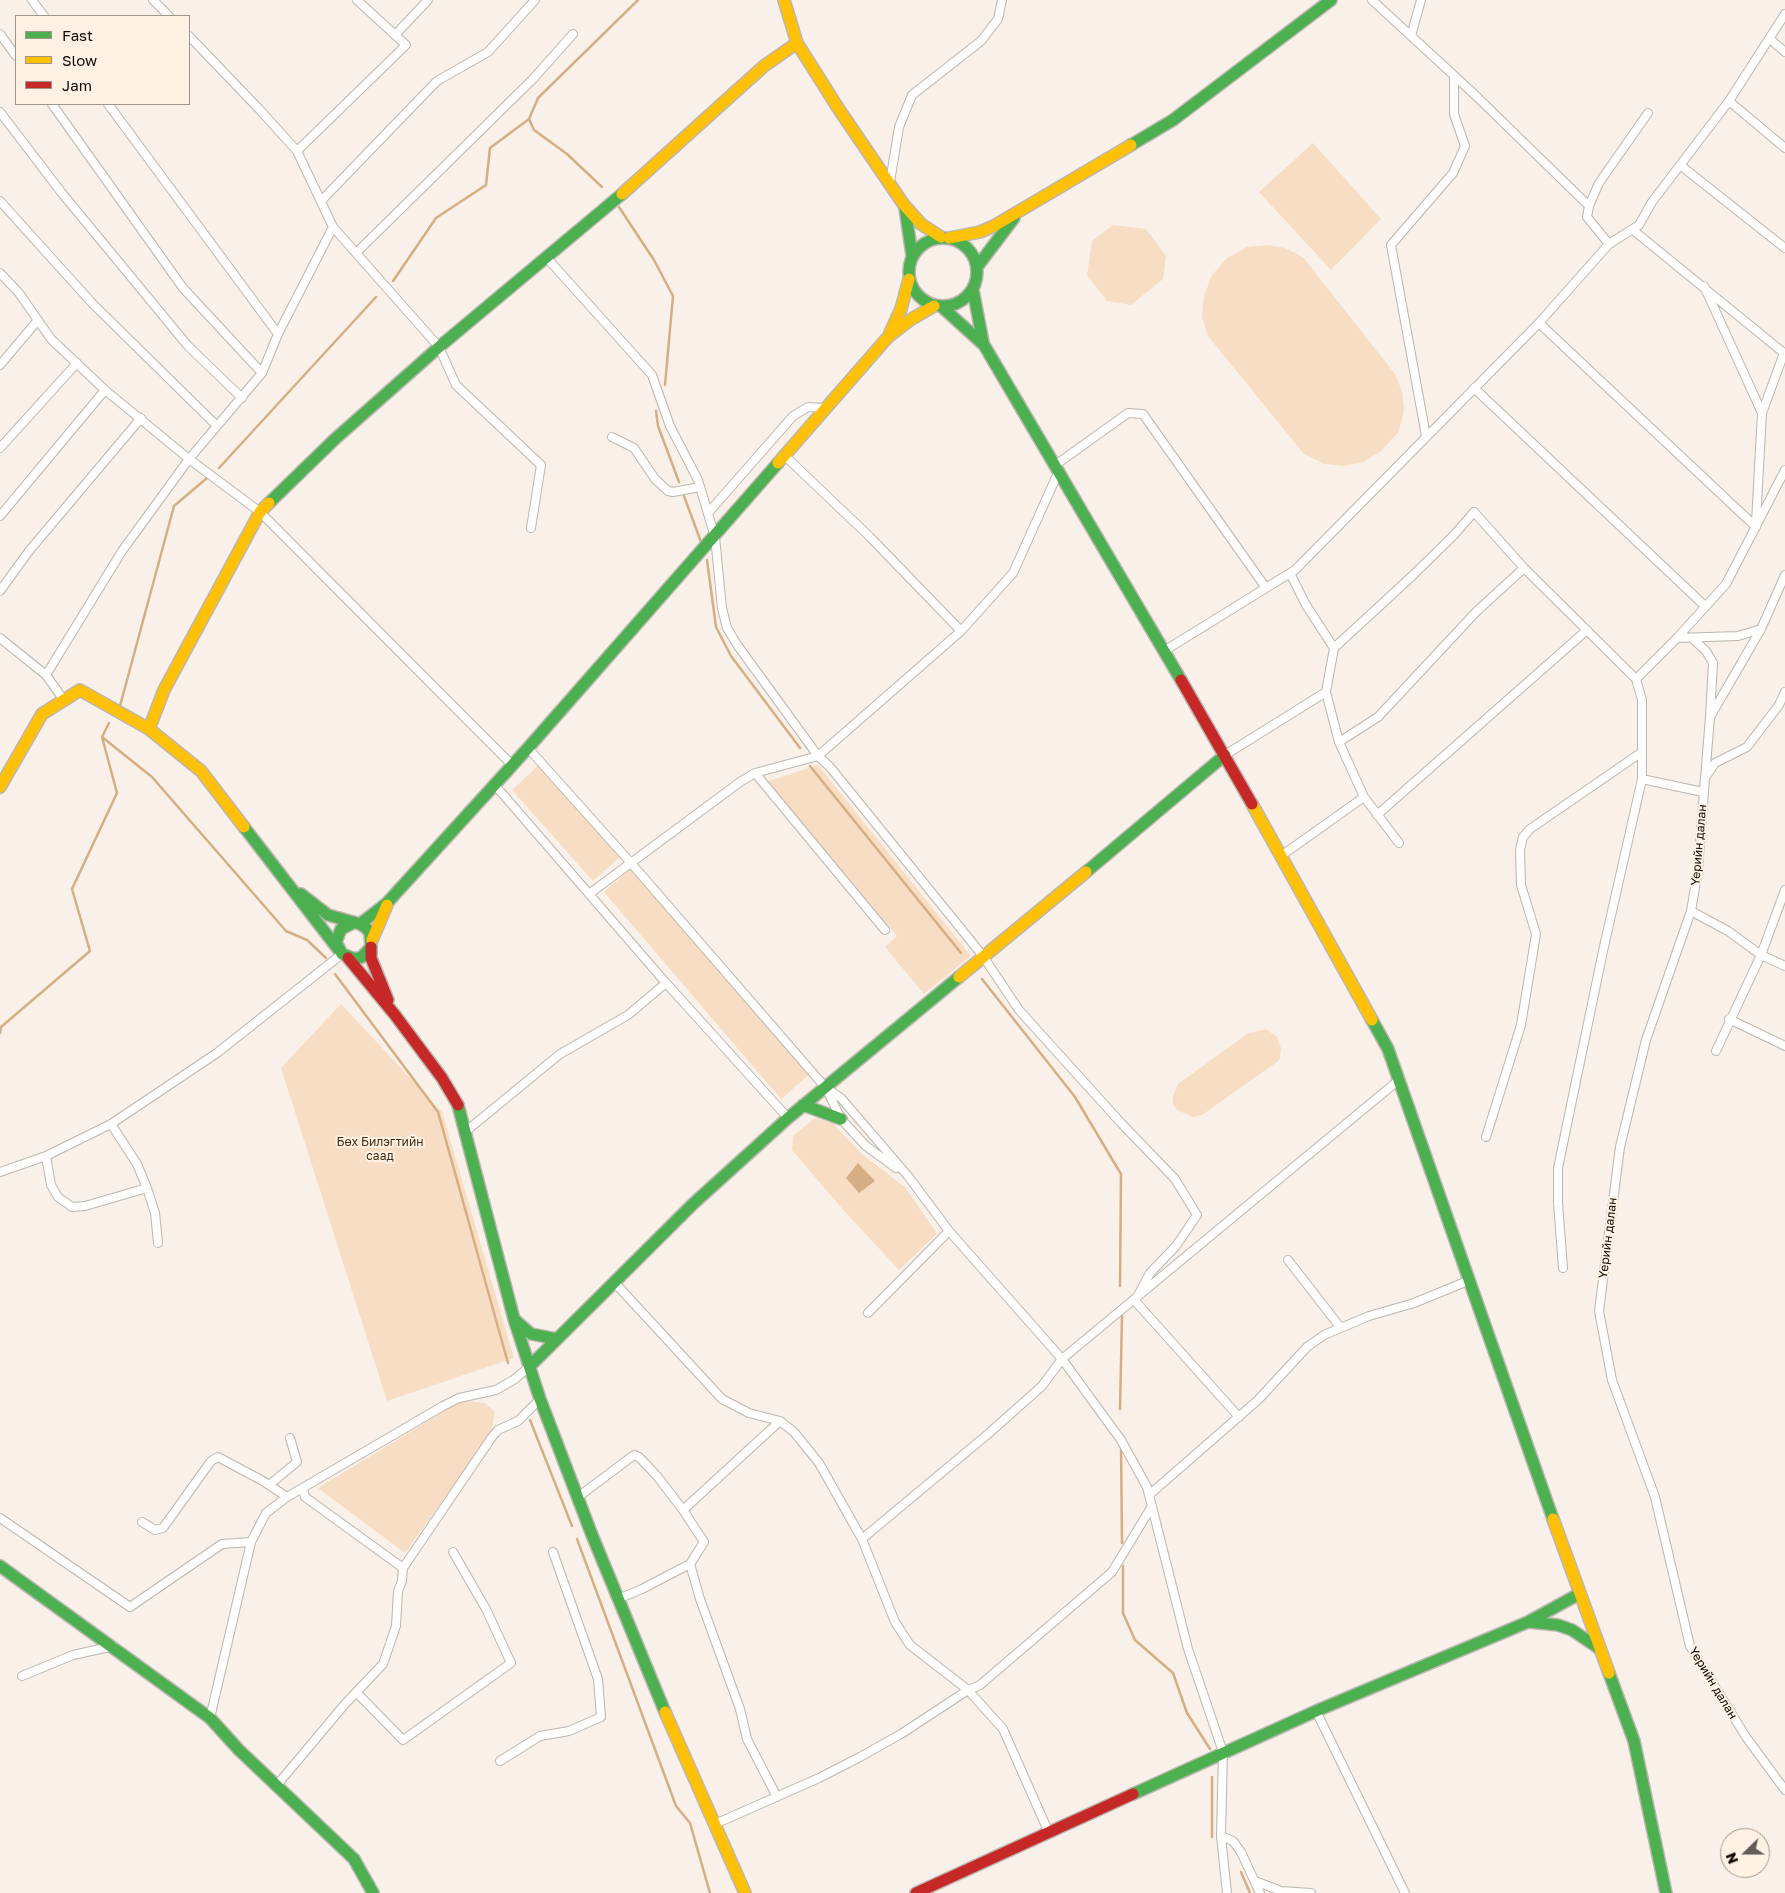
<!DOCTYPE html>
<html>
<head>
<meta charset="utf-8">
<style>
	body { margin:0 }
	#map { position:relative; width:1785px; height:1893px; overflow:hidden; background:#f9f1e9; font-family:"Golos Text",sans-serif }
	canvas { display:block }
	.legend { position:absolute; left:15px; top:15px; width:175px; height:90px; box-sizing:border-box; background:#fff1e3; border:1px solid #9f958b; margin:0; padding:6px 9px; list-style:none; font-size:15px; color:#100c08 }
	.legend li { display:flex; align-items:center; gap:10px; height:25px }
	.legend b { width:25px; border:1px solid #9f958b }
	.north { position:absolute; left:1720px; top:1828px; width:50px; height:50px; box-sizing:border-box; background:#fff1e3; border:1px solid #9f958b; border-radius:50%; rotate:248deg; font-size:14px; font-weight:700; line-height:20px; text-align:center; color:#100c08 }
	.north::after { content:''; display:block; margin:auto; width:18px; height:22px; background:#625c57; clip-path:polygon(50% 0,100% 100%,50% 72%,0 100%) }
</style>
</head>
<body>
<div id="map">
<canvas width="1785" height="1893"></canvas>
<ul class="legend">
<li><b style="height:6px;background:#4caf50"></b>Fast</li>
<li><b style="height:6px;background:#ffc107"></b>Slow</li>
<li><b style="height:6px;background:#c62828"></b>Jam</li>
</ul>
<div class="north">N</div>
</div>
<script>
const context = document.querySelector('canvas').getContext('2d');
context.lineJoin = 'round';
function fillPath(path, color) { context.fillStyle = color; context.fill(path, 'evenodd'); }
const shape = rows => new Path2D(rows.map(r => 'M' + r).join(''));
function stroke(path, color, width, dash) { context.strokeStyle = color; context.lineWidth = width; context.lineCap = dash ? 'butt' : 'round'; context.setLineDash(dash || []); context.stroke(path); }
function label(font, color, halo, rows, align = 'center') {
  context.font = font + ' "Golos Text",sans-serif'; context.lineWidth = 4; context.setLineDash([]); context.textBaseline = 'middle'; context.strokeStyle = halo; context.fillStyle = color; for (const [text, x, y, turn = 0] of rows) {
    context.save(); context.translate(x, y); context.rotate((+turn || 0) * Math.PI / 180); context.textAlign = isNaN(turn) ? turn : align; if (halo) context.strokeText(text, 0, 0); context.fillText(text, 0, 0); context.restore();
  }
}
const green = shape([
	[1313,143,1381,219,1331,270,1259,192],
	[1113,225,1146,229,1166,256,1163,279,1131,305,1107,301,1087,275,1092,241],
	[1268,245,1285,248,1303,257,1395,374,1402,391,1404,411,1398,433,1380,452,1363,462,1343,466,1325,464,1304,454,1208,336,1202,317,1204,296,1212,275,1227,258,1247,247],
	[541,763,622,855,593,881,512,790],
	[818,765,971,956,924,994,885,947,897,936,766,782],
	[633,867,810,1074,781,1099,604,892],
	[341,1004,442,1112,514,1358,387,1401,281,1068],
	[1266,1029,1277,1037,1281,1048,1280,1058,1277,1062,1202,1115,1193,1117,1177,1110,1173,1104,1173,1096,1178,1084,1247,1034],
	[815,1118,832,1123,863,1155,905,1187,937,1234,899,1270,845,1212,792,1150,793,1136],
	[457,1400,485,1403,495,1412,490,1439,484,1443,405,1553,318,1488,456,1404]
]);
const water = shape([
	[858,1163,875,1181,859,1193,846,1178]
]);
const stream = shape([
	[529,119,534,130,567,154,602,187],
	[619,207,654,260,673,296,665,385],
	[393,281,436,218,486,185,490,148,529,119,538,98,638,0],
	[656,411,658,426,679,482],
	[219,468,376,297],
	[684,496,701,542],
	[707,560,716,627,731,656,800,748],
	[120,706,174,506,207,478],
	[109,723,102,737,152,777,286,931,307,940,326,958],
	[810,766,961,953],
	[335,974,438,1112,508,1363],
	[982,979,1075,1097,1121,1174,1120,1286],
	[0,1033,1,1027,90,951,72,889,117,793,102,737],
	[1120,1409,1122,1316],
	[530,1420,572,1526],
	[1121,1445,1122,1543],
	[577,1539,676,1806,690,1823,710,1893],
	[1123,1566,1123,1613,1135,1640,1173,1673,1187,1713,1210,1749],
	[1212,1777,1212,1837],
	[1241,1872,1250,1893]
]);
const street = shape([
	[32,0,44,16],
	[153,0,169,16],
	[1372,0,1473,93,1589,206],
	[0,34,16,56],
	[395,35,428,0],
	[189,36,259,109,297,151,333,227,439,347,456,385,541,465,531,528],
	[1411,36,1421,0],
	[1770,39,1785,52],
	[1729,101,1785,148],
	[52,104,183,288,262,373],
	[108,104,278,334],
	[0,112,61,192,188,346,242,398],
	[297,151,406,45,357,0],
	[1680,165,1785,248],
	[890,182,899,127,912,95,981,41,998,19,1002,0],
	[0,201,92,303,217,426],
	[321,201,437,81,488,52,535,0],
	[1633,230,1785,354],
	[1609,244,1587,217,1589,206,1599,183,1648,113],
	[356,253,533,79,573,34],
	[547,258,652,375,670,426,698,480,715,537,722,608,727,628,738,646,818,756,830,767,983,956,1019,1010,1121,1123,1175,1179,1197,1215,1176,1246,1150,1273,1135,1301,1239,1417],
	[0,273,19,293,51,339,105,390,189,459,260,512,512,765],
	[1704,286,1762,413,1756,522],
	[1539,323,1756,527],
	[0,365,38,320],
	[1474,388,1705,606],
	[1762,413,1784,353],
	[1426,436,1391,245,1453,173,1465,146,1454,114,1454,76],
	[612,437,634,448,655,479,668,491,673,492,700,487],
	[0,448,77,363],
	[785,456,869,536,961,631],
	[1054,466,1128,413,1143,414,1266,588],
	[708,513,793,416,808,407,826,408],
	[0,516,105,390],
	[1290,573,1306,605,1334,648,1326,692,1339,742,1364,797,1399,843],
	[0,591,29,551,141,418],
	[0,638,46,675,63,699],
	[1677,638,1738,636,1761,629],
	[1692,638,1706,651,1713,663,1710,716],
	[1334,648,1411,577,1454,535,1474,512,1524,568,1636,679,1642,700,1642,779,1603,951,1558,1168,1558,1203,1563,1268],
	[1164,651,1295,570,1539,323,1609,244,1639,225,1652,202,1729,101,1785,14],
	[46,675,122,551,189,459,262,373,278,334,333,227],
	[1636,679,1677,638,1726,584,1785,470],
	[1785,692,1779,705,1747,747,1715,763,1705,778,1698,870,1691,911,1646,1040,1620,1147,1599,1311,1612,1380,1655,1497,1690,1646,1746,1737,1785,1790],
	[1339,742,1378,717,1476,612,1524,568],
	[528,748,631,863,825,1087,841,1098,908,1176,949,1231,1062,1359,1121,1440,1147,1487,1188,1649,1223,1752,1221,1836,1227,1893],
	[1225,755,1326,692],
	[755,773,885,930],
	[1705,778,1710,717,1761,629,1785,575],
	[1642,779,1703,792],
	[494,784,666,983,788,1118],
	[1377,815,1587,630],
	[1281,856,1364,797],
	[589,894,740,782,755,773,818,756,961,631,1013,573,1058,473],
	[1691,911,1728,931,1761,955,1785,966],
	[1729,1019,1785,1046],
	[1716,1051,1761,955,1785,890],
	[826,1088,841,1119,866,1146,896,1168],
	[111,1124,137,1164,147,1188],
	[465,1132,560,1054,628,1015,666,983],
	[1486,1137,1521,1025,1536,934,1521,885,1520,850,1523,837,1530,829,1642,752],
	[46,1156,51,1185,58,1197,72,1207,85,1206,147,1188,155,1213,158,1243],
	[0,1172,46,1156,111,1124,217,1053,342,954],
	[1288,1260,1340,1327],
	[615,1283,722,1399,749,1413,780,1421,794,1432,819,1463,862,1539,895,1622,910,1645,968,1690,1003,1729,1049,1833],
	[868,1313,949,1231],
	[269,1485,297,1462,290,1438],
	[303,1489,305,1497,403,1568],
	[1149,1495,1258,1400,1307,1347,1324,1335,1369,1316,1414,1303,1470,1280],
	[578,1497,634,1455,639,1457,657,1476,683,1510,780,1421],
	[0,1518,130,1607,222,1544,251,1542],
	[142,1522,155,1530,163,1528,211,1461,218,1457,263,1481,287,1497],
	[862,1539,988,1434,1042,1386,1062,1359,1400,1079],
	[690,1564,700,1599,740,1709,747,1739,777,1797],
	[618,1599,642,1589,690,1564,704,1542,683,1510],
	[22,1676,73,1655,114,1646],
	[356,1692,403,1740,511,1663,486,1609,453,1552],
	[1316,1711,1405,1893],
	[210,1718,251,1542,266,1513,287,1497,443,1406,459,1398,496,1390,515,1379,530,1366],
	[500,1761,540,1736,569,1731,601,1717,598,1679,553,1552],
	[277,1785,345,1704,383,1664,396,1626,398,1591,402,1581,403,1568,492,1437,498,1430,518,1421,540,1399],
	[715,1824,819,1778,860,1757,901,1734,968,1690,980,1685,1112,1572,1152,1506],
	[1221,1836,1233,1841,1241,1852,1260,1893],
	[1255,1881,1281,1891,1311,1893]
]);
const fast = shape([
	[1131,145,1173,120,1331,0],
	[905,208,912,255],
	'909 272a34 34 0 1 1 68 0a34 34 0 1 1-68 0Z',
	[977,267,1014,218],
	[973,290,983,342],
	[942,307,984,345,1181,680],
	[269,503,335,439,439,347,622,194],
	[244,827,338,949],
	[1086,872,1225,755],
	[301,894,328,915,360,924,366,928,370,933,371,947,362,957,355,959,342,954,336,942,341,929,353,923],
	[360,924,387,903,528,748,778,463],
	[1372,1020,1388,1049,1553,1519],
	[458,1105,514,1319,540,1399,592,1535,665,1712],
	[803,1105,841,1119],
	[514,1319,531,1334,557,1339],
	[530,1366,694,1203,788,1118,959,977],
	[0,1566,210,1718,239,1750,354,1859,373,1893],
	[1528,1622,1558,1625,1572,1630,1600,1649],
	[1609,1673,1634,1741,1666,1893],
	[1133,1794,1316,1711,1528,1622,1579,1594]
]);
const slow = shape([
	[784,0,797,43,838,108,904,205,921,224,941,237],
	[622,194,764,66,797,43],
	[949,238,980,232,994,226,1131,145],
	[890,333,901,309,909,279],
	[778,463,888,337,910,320,934,306],
	[149,729,164,690,260,512,269,503],
	[0,787,42,714,80,690,149,729,201,771,244,827],
	[1252,804,1372,1020],
	[372,940,387,905],
	[959,977,1086,872],
	[1553,1519,1609,1673],
	[665,1712,745,1893]
]);
const jam = shape([
	[1181,680,1252,804],
	[371,947,371,958,388,1000],
	[348,958,395,1015,442,1078,458,1105],
	[916,1893,1133,1794]
]);
const streetNames = [
	["Үерийн далан",1699,845,-85],
	["Үерийн далан",1608,1238,-83],
	["Үерийн далан",1713,1683,59]
];
const parkNames = [
	["Бөх Билэгтийн",380,1142],
	["саад",380,1156]
];
fillPath(green, '#f7ddc3');
fillPath(water, '#d5ae83');
stroke(stream, '#d5ae83', 2.5);
stroke(street, '#bbb6af', 10);
stroke(fast, '#bbb6af', 14);
stroke(slow, '#bbb6af', 14);
stroke(jam, '#bbb6af', 14);
stroke(street, '#fefdfc', 8);
stroke(fast, '#4caf50', 11);
stroke(slow, '#ffc107', 11);
stroke(jam, '#c62828', 11);
label('12px', '#100c08', '#fff1e3', streetNames);
label('12px', '#452e14', '#fff1e3', parkNames);
</script>
</body>
</html>
